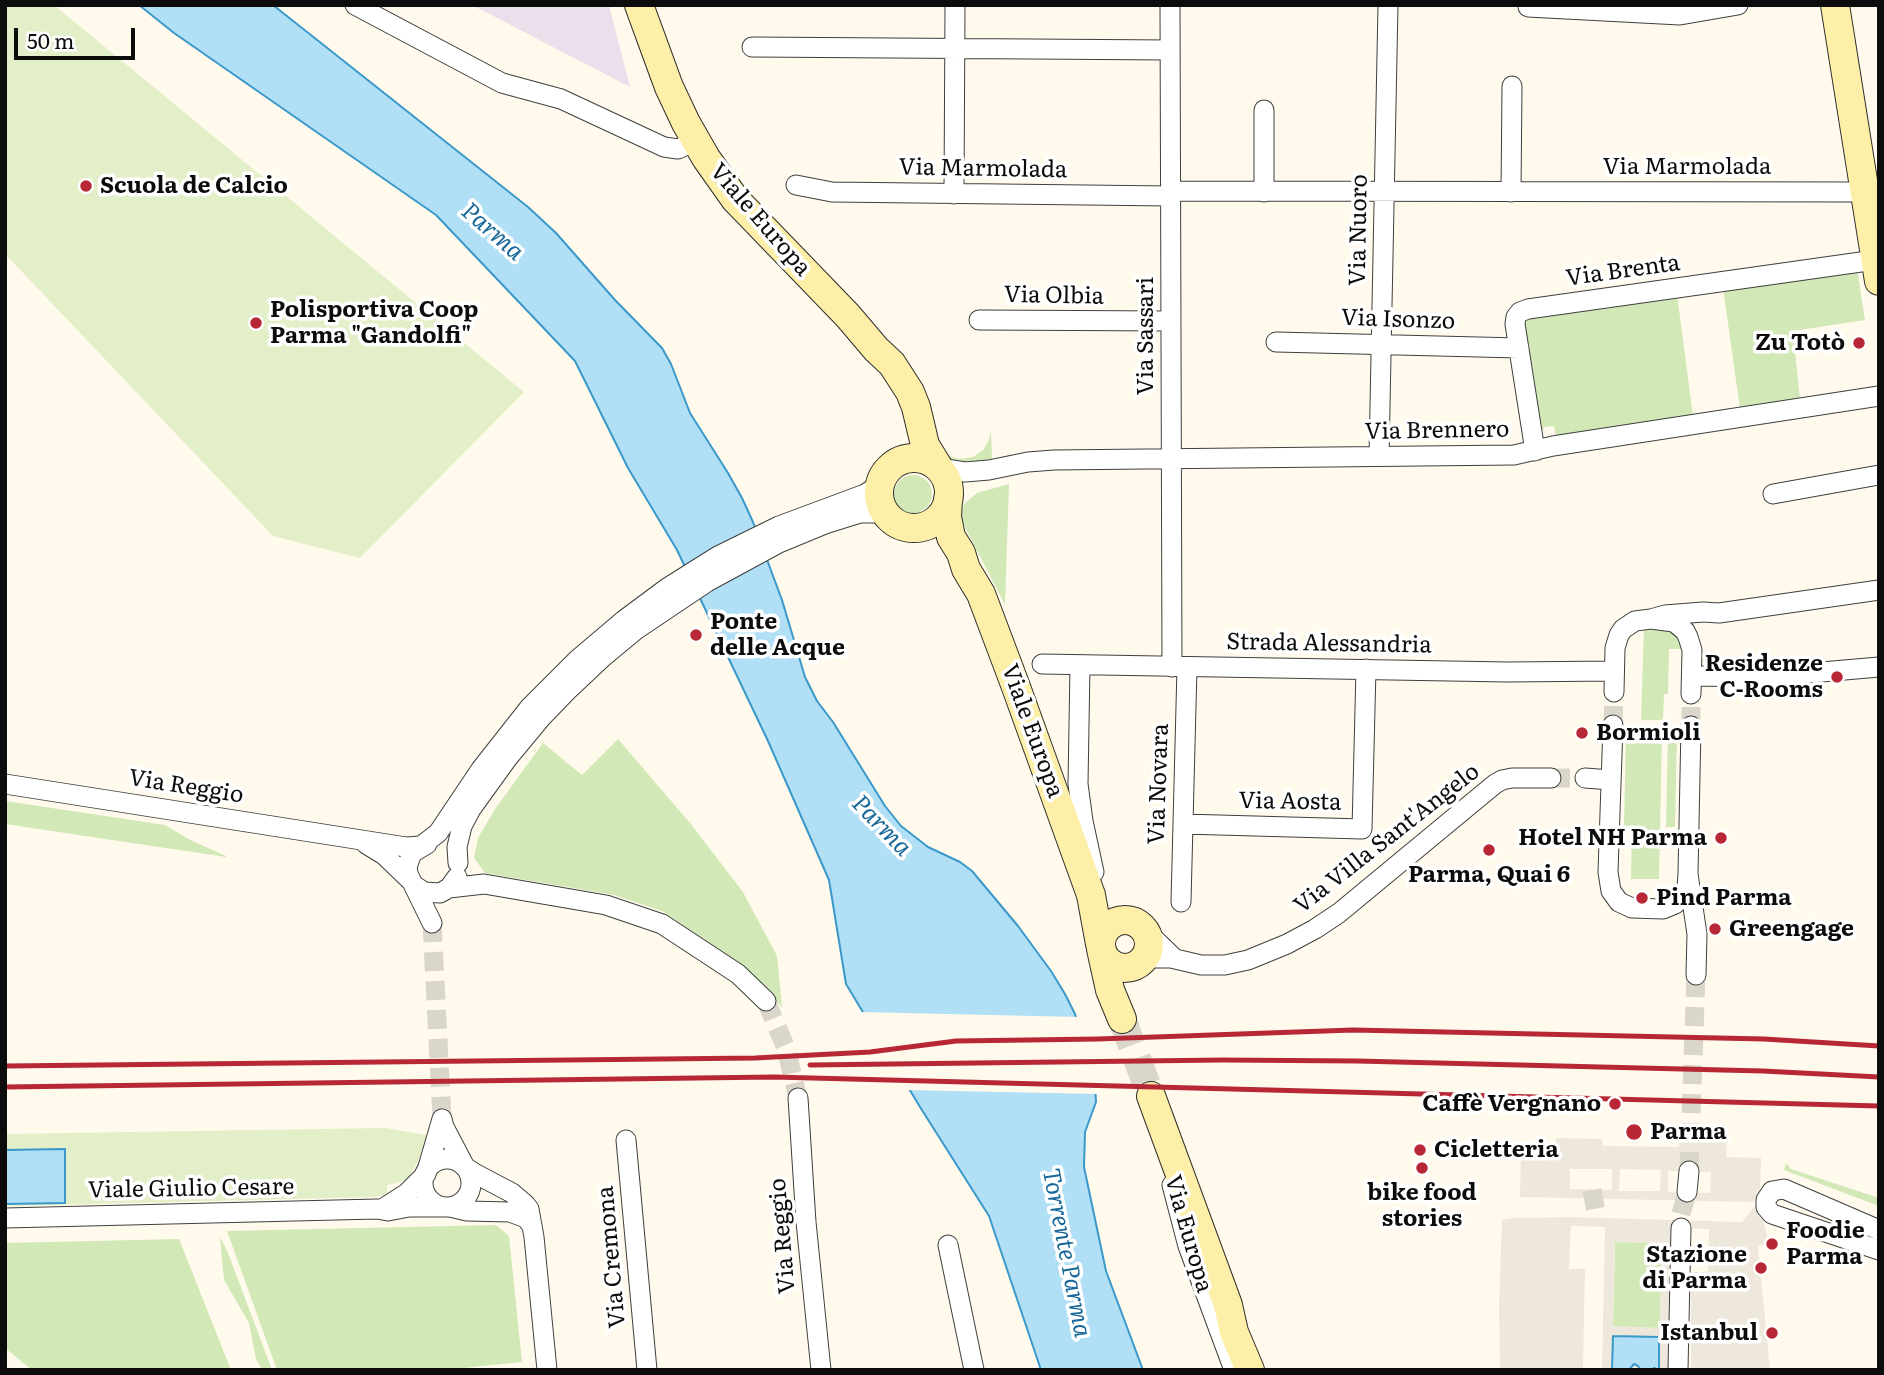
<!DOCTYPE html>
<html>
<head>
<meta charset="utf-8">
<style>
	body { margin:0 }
	#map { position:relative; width:1884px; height:1375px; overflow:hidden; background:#fffaeb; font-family:Literata,serif }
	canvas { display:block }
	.frame { position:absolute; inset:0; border:7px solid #0c0c0c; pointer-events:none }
	.scale { position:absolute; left:14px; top:28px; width:121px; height:32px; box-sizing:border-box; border:4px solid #0c0c0c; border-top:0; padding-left:9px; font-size:21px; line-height:24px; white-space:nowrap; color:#0c0c0c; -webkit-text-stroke:5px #fff; paint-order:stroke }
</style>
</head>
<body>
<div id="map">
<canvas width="1884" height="1375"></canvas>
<div class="frame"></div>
<div class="scale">50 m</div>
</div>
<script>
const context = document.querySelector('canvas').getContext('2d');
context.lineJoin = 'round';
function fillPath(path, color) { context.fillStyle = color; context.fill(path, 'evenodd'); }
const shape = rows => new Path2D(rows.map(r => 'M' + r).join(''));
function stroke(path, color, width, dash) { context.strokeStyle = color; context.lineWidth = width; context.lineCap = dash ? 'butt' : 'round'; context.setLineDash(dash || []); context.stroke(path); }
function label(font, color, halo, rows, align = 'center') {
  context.font = font + ' Literata,serif'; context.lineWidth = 7; context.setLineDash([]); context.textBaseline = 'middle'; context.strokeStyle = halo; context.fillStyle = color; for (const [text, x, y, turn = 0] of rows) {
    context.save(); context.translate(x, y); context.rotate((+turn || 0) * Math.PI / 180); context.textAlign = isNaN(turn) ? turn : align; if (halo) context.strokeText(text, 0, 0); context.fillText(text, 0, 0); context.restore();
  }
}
const industrial = shape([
	[472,5,609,5,630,87]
]);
const green = shape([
	[1857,269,1865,320,1793,331,1800,400,1740,409,1723,288],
	[1677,294,1693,416,1556,437,1554,426,1544,427,1544,429,1539,430,1523,320,1530,315],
	[991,431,992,459,972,464,971,461,956,462,948,459,937,448,936,439,945,453,952,457,960,459,973,457,983,450,988,442],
	'894 494a19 19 0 1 1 38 0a19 19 0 1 1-38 0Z',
	[1009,484,1005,605,965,527,960,513,965,503,977,493],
	[1644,627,1665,628,1677,635,1683,649,1669,649,1668,694,1664,694,1663,720,1641,720],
	[1626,733,1662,734,1659,879,1631,879,1632,826,1624,826],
	[1668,734,1677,734,1675,827,1666,827],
	[618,739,690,823,743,892,777,956,782,1007,748,973,709,943,662,911,614,895,485,873,474,858,478,838,495,809,543,743,582,775],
	[5,801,165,825,190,840,226,856,226,857,5,824],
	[1786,1163,1791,1169,1879,1198,1879,1206,1784,1170],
	[496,1225,509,1236,522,1362,444,1370,277,1370,227,1231],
	[220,1237,228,1253,272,1370,262,1370,256,1359,249,1323,224,1280],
	[179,1239,231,1370,32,1370,5,1348,5,1243],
	[1615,1242,1662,1243,1660,1328,1613,1327]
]);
const pitch = shape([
	[5,5,54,5,524,392,360,558,273,536,5,254],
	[385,1128,427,1135,419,1158,408,1180,387,1185,387,1194,375,1197,5,1206,5,1134]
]);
const plaza = shape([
	[1556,1138,1602,1139,1603,1146,1679,1147,1680,1141,1727,1142,1726,1157,1761,1158,1760,1195,1757,1199,1752,1202,1520,1197,1521,1151,1555,1152],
	[1570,1169,1612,1169,1612,1190,1570,1189],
	[1620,1169,1661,1170,1660,1191,1619,1191],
	[1668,1171,1711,1172,1710,1193,1668,1192],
	[1759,1201,1769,1244,1758,1246,1770,1370,1691,1370,1691,1272,1708,1272,1709,1229,1674,1228,1669,1370,1659,1370,1659,1338,1613,1336,1612,1370,1602,1370,1605,1227,1571,1226,1569,1269,1585,1269,1583,1370,1500,1370,1499,1306,1502,1220,1513,1218,1568,1217,1742,1222],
	[1615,1242,1662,1243,1660,1328,1613,1326]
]);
const water = shape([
	[139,5,273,5,528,207,556,233,615,300,662,348,671,364,690,413,728,473,742,498,753,522,782,600,805,677,817,701,833,722,885,806,901,826,928,847,960,862,972,871,1018,926,1051,971,1065,994,1075,1014,1095,1083,1096,1102,1085,1132,1084,1167,1106,1271,1143,1370,1041,1370,989,1216,920,1107,846,984,829,880,768,741,677,550,628,468,575,361,436,215,174,33,139,5],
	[65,1149,65,1203,5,1204,5,1150,65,1149],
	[1613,1336,1659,1337,1659,1370,1654,1368,1652,1370,1641,1370,1638,1366,1634,1364,1629,1370,1612,1370,1613,1336]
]);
const pier = shape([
	[858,1012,1080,1017,1094,1063,1099,1082,1099,1094,905,1090]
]);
const minorTunnel = shape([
	[1613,725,1614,692],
	[1691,726,1691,694],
	[1551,778,1585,778],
	[432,923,442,1119],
	[766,1001,786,1048,798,1098],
	[1689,1171,1696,975],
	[1592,1190,1596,1212],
	[1681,1214,1687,1192]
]);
const secondaryTunnel = shape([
	[1122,1019,1151,1096]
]);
const minor = shape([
	[355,5,502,83,561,99,664,147,678,149,696,141],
	[1170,5,1172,667],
	[1528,7,1680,15,1738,5],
	[752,47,1170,50],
	[1264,110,1264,192],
	[796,185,832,192,1170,196],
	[1170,191,1864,192],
	[1511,192,1512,86],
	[954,194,955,5],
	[979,320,1171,321],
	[1276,342,1519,348],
	[1535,451,1515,324,1516,317,1520,312,1528,309,1875,260],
	[1379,456,1388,5],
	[939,468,965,472,989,470,1028,462,1054,460,1514,455,1553,446,1879,396],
	[1773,494,1879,475],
	[1651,619,1665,615,1703,612,1719,613,1879,590],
	[1042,664,1508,672,1614,671],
	[1080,665,1078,784,1083,821,1094,872],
	[1692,676,1764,677,1879,667],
	[1614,692,1615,648,1619,635,1623,629,1635,621,1651,619,1674,622,1685,631,1688,637,1692,650,1691,694],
	[1613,725,1608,872,1611,891,1619,902,1632,908,1663,909,1675,904,1680,899,1687,887,1688,874],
	[1691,726,1688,874,1697,934,1696,975],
	[1585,778,1611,780],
	[5,784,406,847,421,846,438,833,481,769,529,708,578,659,624,620,667,588,718,556,779,526,865,494,873,489,881,480],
	[1183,824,1362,829,1366,669],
	[366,844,384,855,411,881],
	[427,844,412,853,408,864,407,870,409,876,432,923],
	[458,863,457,847,462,826,471,809,507,759,541,718,569,689,602,658,637,629,707,582,779,543,825,524,860,513,878,513,890,519],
	[415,886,424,892,440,893,449,888,457,877],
	[449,888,484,884,606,905,662,924,738,974,766,1001],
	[1181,902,1187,667],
	[1144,929,1175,959],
	[1141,962,1153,958,1171,958,1201,965,1225,965,1248,960,1287,944,1315,929,1339,913,1495,784,1502,780,1512,778,1551,778],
	[798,1098,806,1222,821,1370],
	[442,1119,444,1127,465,1167,476,1174,512,1193,525,1204,529,1209,534,1237,547,1370],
	[626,1140,647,1370],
	'423 1183a24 24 0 1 1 48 0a24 24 0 1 1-48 0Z',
	[1172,1185,1188,1246,1234,1370],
	[1687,1192,1689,1171],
	[382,1209,407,1193,426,1174,442,1119],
	[5,1218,377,1209,388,1211,409,1207,450,1207,467,1211,510,1212,526,1218,532,1226],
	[1879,1230,1784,1189,1772,1191,1766,1200,1766,1207,1772,1214,1879,1250],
	[948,1245,974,1370],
	[1678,1370,1681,1228]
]);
const secondary = shape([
	[639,5,669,87,686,123,706,158,735,199,848,316,876,349,892,364,910,392,916,407,925,445,939,468],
	[1835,5,1879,281],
	'879 493a35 35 0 1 1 70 0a35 35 0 1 1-70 0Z',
	[948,499,947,517,951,537,961,553,966,569,981,594,1016,687,1091,895,1100,944],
	'1101 944a24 24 0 1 1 48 0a24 24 0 1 1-48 0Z',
	[1101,949,1110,990,1122,1019],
	[1151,1096,1228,1305,1234,1332,1250,1370]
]);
const rail = shape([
	[810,1065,1223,1060,1357,1061,1763,1071,1879,1077],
	[5,1066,755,1058,870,1052,956,1041,1098,1039,1353,1030,1764,1039,1879,1046],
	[5,1087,774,1077,1879,1106]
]);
const markers = [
	[86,186,7,"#b82736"],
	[256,323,7,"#b82736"],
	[1859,343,7,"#b82736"],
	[696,635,7,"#b82736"],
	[1837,677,7,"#b82736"],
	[1582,733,7,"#b82736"],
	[1721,838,7,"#b82736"],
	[1489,850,7,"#b82736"],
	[1642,898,7,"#b82736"],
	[1715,929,7,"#b82736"],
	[1615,1104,7,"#b82736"],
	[1634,1132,9,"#b82736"],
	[1420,1150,7,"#b82736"],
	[1422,1168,7,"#b82736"],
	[1772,1244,7,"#b82736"],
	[1761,1268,7,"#b82736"],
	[1772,1333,7,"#b82736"]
];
const streetNames = [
	["Via Marmolada",1687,167],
	["Via Marmolada",983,169,1],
	["Viale Europa",760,220,49],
	["Via Nuoro",1359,230,-89],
	["Via Brenta",1623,271,-8],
	["Via Olbia",1054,296,1],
	["Via Isonzo",1398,320,2],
	["Via Sassari",1146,336,-90],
	["Via Brennero",1437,431,-1],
	["Strada Alessandria",1329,644,1],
	["Viale Europa",1032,731,70],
	["Via Novara",1159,784,-88],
	["Via Reggio",186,787,9],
	["Via Aosta",1290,802,1],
	["Via Villa Sant'Angelo",1387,839,-38],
	["Viale Giulio Cesare",191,1189,-1],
	["Via Europa",1188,1234,74],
	["Via Reggio",783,1236,-95],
	["Via Cremona",612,1257,-95]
];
const poiNames = [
	["Scuola de Calcio",100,186],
	["Polisportiva Coop",270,310],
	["Parma \"Gandolfi\"",270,336],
	["Zu Totò",1845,343,"right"],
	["Ponte",710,622],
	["delle Acque",710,648],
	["Residenze",1823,664,"right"],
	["C-Rooms",1823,690,"right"],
	["Bormioli",1596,733],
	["Hotel NH Parma",1707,838,"right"],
	["Parma, Quai 6",1489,875,"center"],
	["Pind Parma",1656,898],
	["Greengage",1729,929],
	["Caffè Vergnano",1601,1104,"right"],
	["Parma",1650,1132],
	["Cicletteria",1434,1150],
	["bike food",1422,1193,"center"],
	["stories",1422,1219,"center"],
	["Foodie",1786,1231],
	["Parma",1786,1257],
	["Stazione",1747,1255,"right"],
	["di Parma",1747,1281,"right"],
	["Istanbul",1758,1333,"right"]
];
const waterNames = [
	["Parma",492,232,41],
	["Parma",881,826,46],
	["Torrente Parma",1066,1253,79]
];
fillPath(industrial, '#e9e0eb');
fillPath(green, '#d2e8b6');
fillPath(pitch, '#e3efc8');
fillPath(plaza, '#ede8db');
fillPath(water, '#b1dff5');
stroke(water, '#3a98ca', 2);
fillPath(pier, '#fffaeb');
stroke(minorTunnel, '#dbd6ca', 19, [19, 10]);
stroke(secondaryTunnel, '#dbd6ca', 28, [28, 14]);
stroke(minor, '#3f3f3f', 21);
stroke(secondary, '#2e2e2e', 30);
stroke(minor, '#fff', 19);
stroke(secondary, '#fdefa7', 28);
stroke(rail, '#b82736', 5);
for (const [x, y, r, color] of markers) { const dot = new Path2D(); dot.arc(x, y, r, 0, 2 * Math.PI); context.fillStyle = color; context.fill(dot); stroke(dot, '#fff', 2.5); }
label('23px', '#0c0c0c', '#fff', streetNames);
label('bold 23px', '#0c0c0c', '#fff', poiNames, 'left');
label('italic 24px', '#18689a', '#fff', waterNames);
</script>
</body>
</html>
